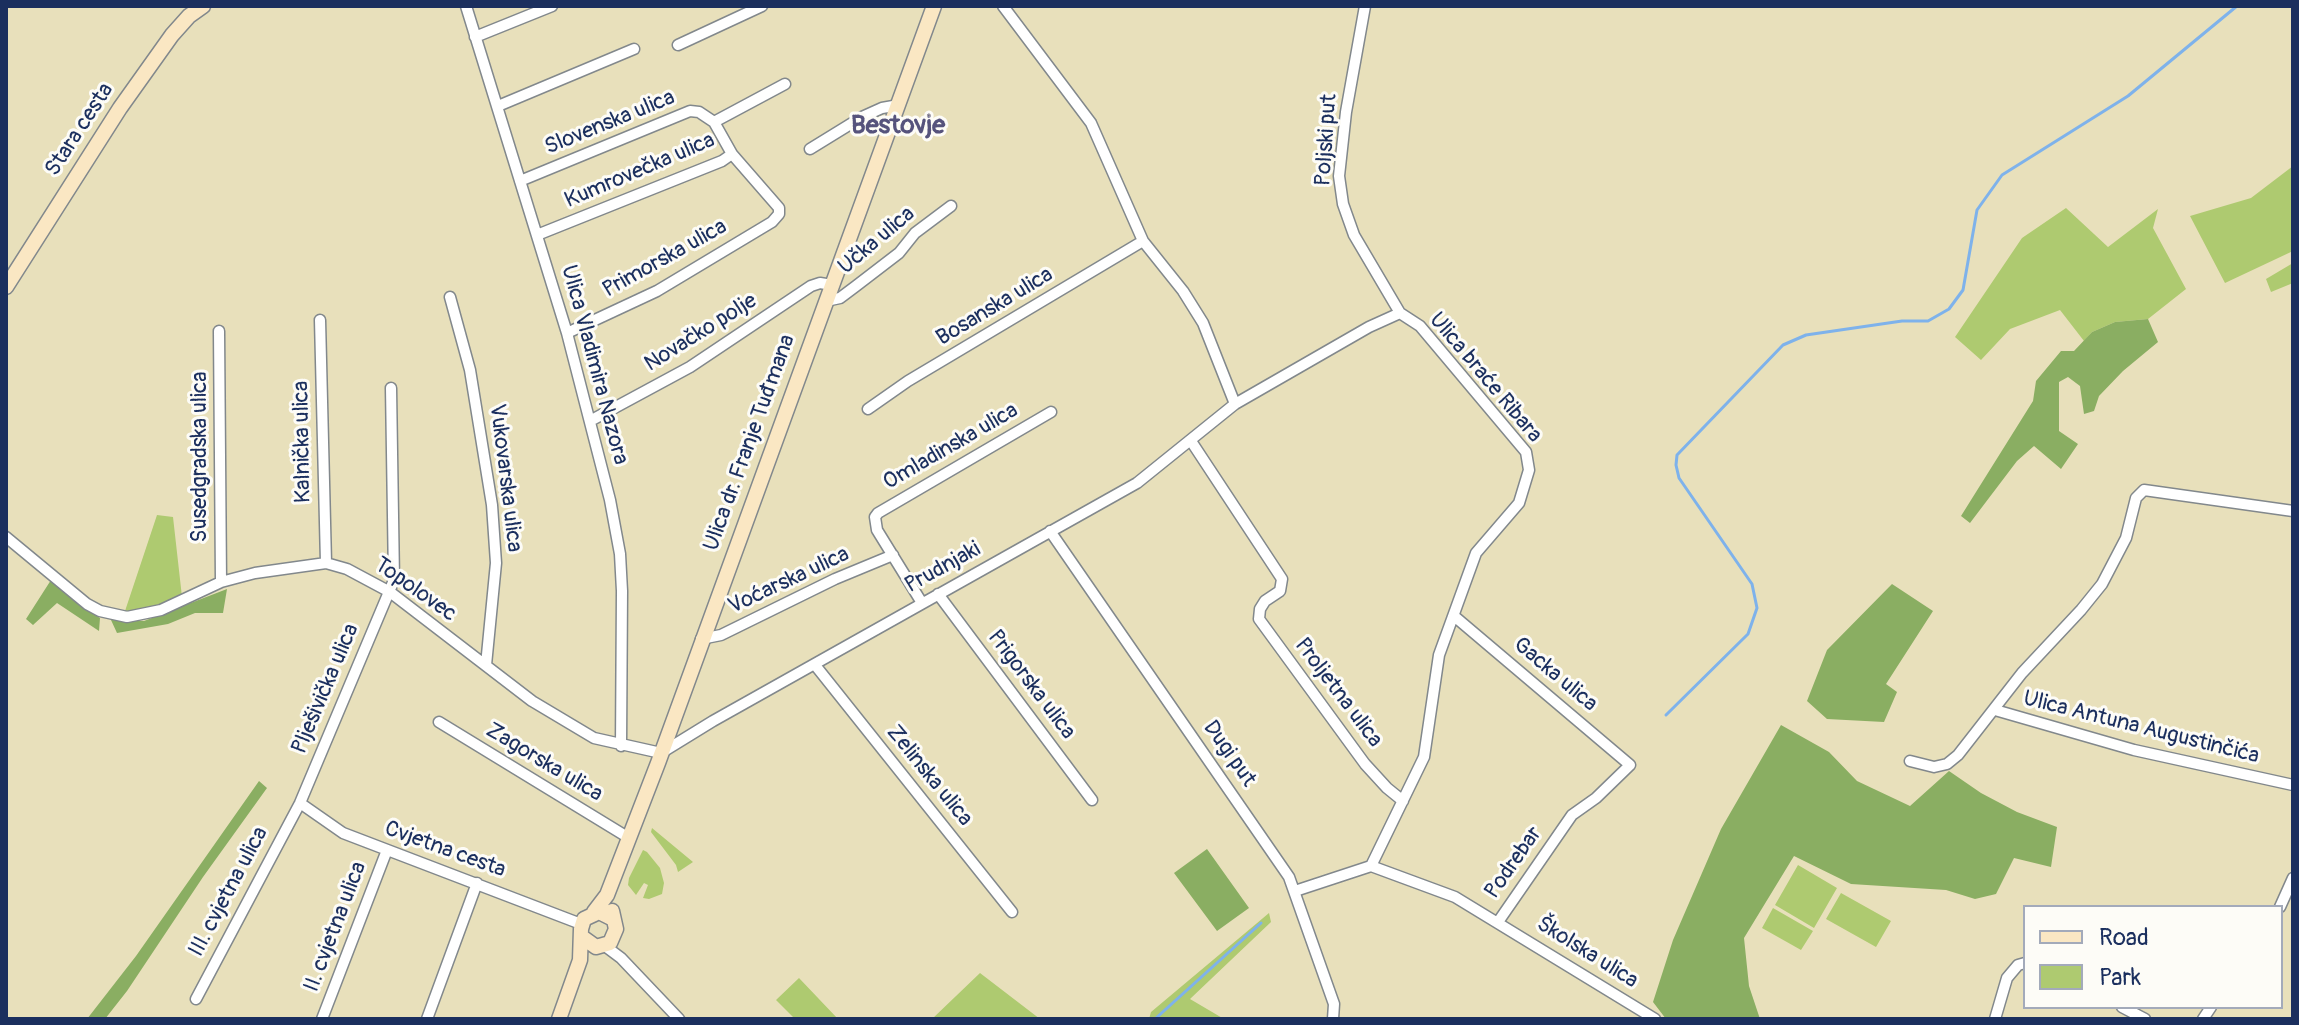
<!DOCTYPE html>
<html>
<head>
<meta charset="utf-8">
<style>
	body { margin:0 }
	#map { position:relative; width:2299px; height:1025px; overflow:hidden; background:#e8e0bb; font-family:Pangolin,sans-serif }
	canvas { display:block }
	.frame { position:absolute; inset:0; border:8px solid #1b2f5e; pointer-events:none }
	.legend { position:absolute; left:2023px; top:905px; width:260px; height:104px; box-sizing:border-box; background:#fdfcf7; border:2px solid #a3aaba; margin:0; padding:10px 14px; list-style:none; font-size:24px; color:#1b2f5e }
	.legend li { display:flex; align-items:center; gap:16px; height:40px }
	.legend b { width:40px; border:2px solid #a3aaba }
</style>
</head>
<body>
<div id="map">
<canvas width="2299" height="1025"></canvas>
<div class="frame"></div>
<ul class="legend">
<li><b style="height:10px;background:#fae7c3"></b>Road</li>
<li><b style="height:22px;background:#aeca70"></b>Park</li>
</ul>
</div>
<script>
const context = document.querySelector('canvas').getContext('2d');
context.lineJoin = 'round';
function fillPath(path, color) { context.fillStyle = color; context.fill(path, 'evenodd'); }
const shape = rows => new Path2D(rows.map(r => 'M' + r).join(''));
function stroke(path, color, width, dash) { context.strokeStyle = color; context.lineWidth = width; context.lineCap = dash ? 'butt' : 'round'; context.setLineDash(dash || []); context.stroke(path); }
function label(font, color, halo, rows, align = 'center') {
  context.font = font + ' Pangolin,sans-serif'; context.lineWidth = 6; context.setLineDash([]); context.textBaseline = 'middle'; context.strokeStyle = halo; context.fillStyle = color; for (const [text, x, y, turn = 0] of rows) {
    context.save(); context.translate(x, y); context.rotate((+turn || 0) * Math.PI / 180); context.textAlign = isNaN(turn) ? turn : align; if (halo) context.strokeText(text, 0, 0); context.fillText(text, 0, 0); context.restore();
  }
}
const green = shape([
	[2293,166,2293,251,2225,283,2190,216,2251,198],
	[2066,208,2108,247,2158,209,2153,228,2186,289,2148,319,2115,322,2092,332,2084,341,2060,310,2010,329,1981,360,1955,337,2022,238],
	[2293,263,2293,283,2271,292,2266,279],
	[157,515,173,517,182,597,140,611,125,611],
	[652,828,693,862,678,872,676,865,651,832],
	[643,850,647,852,660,868,664,883,662,894,649,899,643,898,648,885,644,883,636,895,628,885,629,878],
	[1798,865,1837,888,1814,928,1775,905],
	[1841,893,1891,921,1876,947,1826,919],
	[1773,908,1813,931,1801,950,1762,928],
	[1269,913,1271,922,1190,999,1224,1019,1149,1019,1151,1012],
	[980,973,1040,1019,932,1019],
	[799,978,838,1019,795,1019,776,1000]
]);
const forest = shape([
	[2148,319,2158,342,2123,371,2099,396,2094,411,2084,414,2080,386,2068,377,2059,382,2059,431,2078,444,2061,469,2034,446,2017,461,1970,523,1961,516,2033,401,2036,381,2061,351,2074,351,2092,332,2115,322],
	[51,580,82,607,100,618,99,631,57,603,33,625,26,619],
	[1892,584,1933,611,1886,684,1897,692,1884,722,1827,719,1807,701,1827,650],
	[227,589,223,613,195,613,168,624,117,633,111,620,144,621],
	[1781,725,1829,752,1857,781,1910,806,1949,771,1981,793,2017,812,2057,827,2051,867,2014,858,1996,894,1975,899,1946,890,1851,884,1794,856,1744,938,1749,986,1760,1019,1666,1019,1653,1002,1673,940,1721,829],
	[259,781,267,788,203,877,127,991,105,1019,87,1019,136,956],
	[1207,849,1249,908,1217,931,1174,873]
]);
const stream = shape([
	[1666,715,1748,634,1757,608,1752,584,1679,478,1676,465,1677,455,1783,345,1806,335,1902,321,1928,321,1949,309,1963,290,1977,210,2002,175,2128,96,2237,6],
	[1155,1019,1261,923]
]);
const minor = shape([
	[466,6,567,333,610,500,620,554,622,591,621,746],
	[1003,6,1091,123,1143,241,1183,291,1203,323,1235,404,1369,327,1400,313],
	[475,37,552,6],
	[678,45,762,6],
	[498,106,634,49],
	[714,122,785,84],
	[810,149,862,117,882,108,899,105],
	[520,181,690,111,699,112,714,122,732,154],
	[537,235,722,161,732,154,779,208,779,214,772,222,657,291,567,333],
	[450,297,470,370,492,505,496,563,486,665],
	[826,301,840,298,856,286,899,253,915,233,951,206],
	[320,320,326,563],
	[219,331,221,582],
	[868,409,908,381,1143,241],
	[590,421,690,367,811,286,820,283,832,285],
	[1191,441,1282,579,1280,591,1265,601,1260,609,1259,619,1365,764,1387,788,1403,801],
	[1050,531,1289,877,1334,1004,1333,1019],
	[6,537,87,604,100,611,127,617,161,610,221,582,255,573,326,563,347,569,390,592,532,701,594,738,661,753,713,721,1137,483,1235,404],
	[938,594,1092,800],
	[922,603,877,530,875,517,878,513,1051,412],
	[1454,616,1630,765,1596,798,1572,815,1498,922],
	[701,639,721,635,835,579,893,555],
	[815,665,1012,912],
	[1995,710,2134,750,2293,785],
	[439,722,629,838],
	[1910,761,1934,767,1947,764,1958,755,2022,673,2081,610,2102,584,2126,538,2136,498,2144,490,2293,511],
	[300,803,343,833,581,924],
	[1371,866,1455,897,1655,1019],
	[1295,891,1371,866,1424,757,1439,655,1476,553,1519,503,1529,470,1526,452,1420,326,1400,313,1354,235,1343,204,1339,176,1346,112,1365,6],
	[2280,907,2293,878],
	[605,946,621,958,679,1019],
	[196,999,300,803,394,580,391,388],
	[2122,1007,2145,1019],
	[322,1019,387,850],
	[427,1019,477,883],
	[1995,1019,2007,978,2018,965,2025,963],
	[2203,1019,2211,1007]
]);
const secondary = shape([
	[6,287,120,108,172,35,189,16,203,6],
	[594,912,607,895,658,763,934,6],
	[582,937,596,947,610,943,616,929,612,911],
	[559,1019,580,960,581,929,584,919,599,912,613,919]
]);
const streetNames = [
	["Slovenska ulica",610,123,-22],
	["Stara cesta",80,130,-57],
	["Poljski put",1327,140,-86],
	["Kumrovečka ulica",640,171,-23],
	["Učka ulica",877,241,-40],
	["Primorska ulica",665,259,-29],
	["Bosanska ulica",995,307,-31],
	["Novačko polje",701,333,-32],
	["Ulica Vladimira Nazora",594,365,75],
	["Ulica braće Ribara",1485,378,50],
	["Kalnička ulica",303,442,-91],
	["Ulica dr. Franje Tuđmana",750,443,-70],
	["Omladinska ulica",951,447,-30],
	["Susedgradska ulica",200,457,-90],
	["Vukovarska ulica",505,478,83],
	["Prudnjaki",943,568,-29],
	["Voćarska ulica",789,581,-25],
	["Topolovec",415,590,35],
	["Gacka ulica",1555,675,40],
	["Prigorska ulica",1031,685,53],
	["Plješivička ulica",326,689,-67],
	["Proljetna ulica",1338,693,53],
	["Ulica Antuna Augustinčića",2141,728,14],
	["Dugi put",1229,754,55],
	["Zagorska ulica",544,763,31],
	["Zelinska ulica",929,776,51],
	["Cvjetna cesta",445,850,20],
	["Podrebar",1514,863,-55],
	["III. cvjetna ulica",229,892,-62],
	["II. cvjetna ulica",336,927,-69],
	["Školska ulica",1587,953,32]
];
const quarterNames = [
	["Bestovje",898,126]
];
fillPath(green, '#aeca70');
fillPath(forest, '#8aae62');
stroke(stream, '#7eb2eb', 3);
stroke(minor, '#82888c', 13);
stroke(secondary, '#82888c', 17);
stroke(minor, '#fff', 10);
stroke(secondary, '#fae7c3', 14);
label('22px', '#1b2f5e', '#fdfcf7', streetNames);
label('bold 26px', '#56537c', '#fdfcf7', quarterNames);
</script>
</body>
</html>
